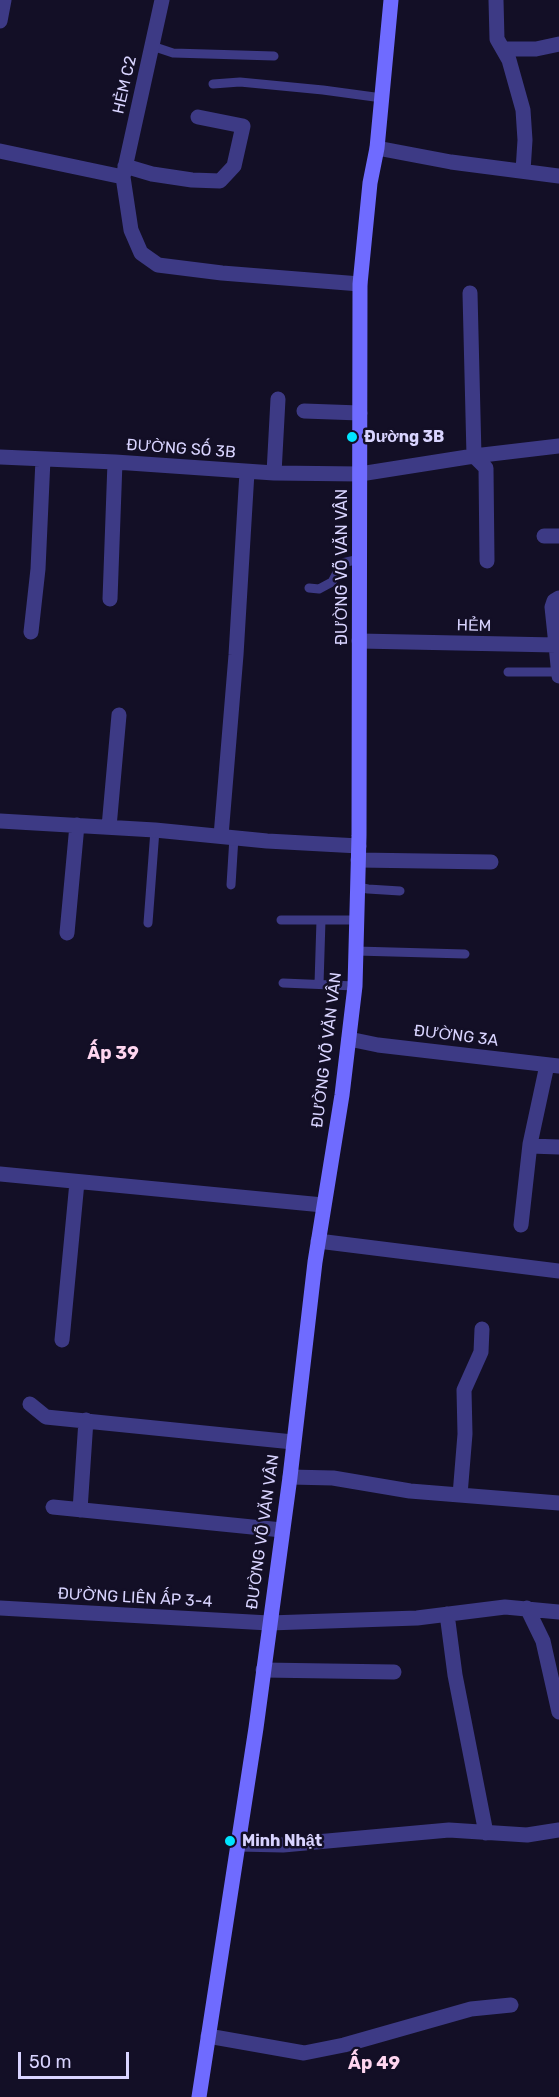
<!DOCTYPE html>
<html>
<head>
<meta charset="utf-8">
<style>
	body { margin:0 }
	#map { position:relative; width:559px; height:2097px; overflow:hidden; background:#130f26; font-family:Rubik,sans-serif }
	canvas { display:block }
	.scale { position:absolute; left:18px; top:2052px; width:111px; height:27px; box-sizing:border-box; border:3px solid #d9d4ff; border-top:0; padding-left:8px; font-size:18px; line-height:21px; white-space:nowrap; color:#d9d4ff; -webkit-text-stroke:4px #130f26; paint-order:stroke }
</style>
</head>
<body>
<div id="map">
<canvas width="559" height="2097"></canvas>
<div class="scale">50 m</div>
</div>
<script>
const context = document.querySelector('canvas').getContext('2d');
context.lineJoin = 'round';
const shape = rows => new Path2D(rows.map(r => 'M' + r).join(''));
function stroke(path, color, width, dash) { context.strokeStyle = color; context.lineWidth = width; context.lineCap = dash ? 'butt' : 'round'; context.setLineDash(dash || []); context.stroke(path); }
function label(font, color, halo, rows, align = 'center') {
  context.font = font + ' Rubik,sans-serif'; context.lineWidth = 5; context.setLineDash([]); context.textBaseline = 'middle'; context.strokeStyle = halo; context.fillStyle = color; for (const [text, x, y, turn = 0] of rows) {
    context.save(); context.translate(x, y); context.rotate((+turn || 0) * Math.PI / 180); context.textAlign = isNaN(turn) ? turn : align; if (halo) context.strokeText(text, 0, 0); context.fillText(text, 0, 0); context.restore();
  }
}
const lane = shape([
	[152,46,173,53,274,56],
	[213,84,240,82,323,90,382,98],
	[309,588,319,589,332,582,342,563,360,559],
	[508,672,558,672],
	[231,885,234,837],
	[358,887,368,889,400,891],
	[281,920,357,920],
	[148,923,155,830],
	[356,951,465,954],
	[283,983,355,986],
	[319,984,321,920]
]);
const street = shape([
	[162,0,123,177,131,230,141,253,158,265,222,273,360,284],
	[496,0,497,39,509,60,523,110,525,140,523,171],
	[0,21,4,0],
	[503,49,536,49,559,44],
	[377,148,451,162,559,176],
	[0,151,123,177],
	[125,166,152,174,192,180,220,181,234,166,243,126,198,117],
	[470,293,474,456,486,468,487,561],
	[304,411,360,413],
	[0,457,115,462,274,473,360,474,474,456,559,446],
	[274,473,278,399],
	[544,536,559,536],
	[110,599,115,462],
	[31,632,38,569,43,459],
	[359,641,556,645,559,676],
	[556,645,552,607,554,601,559,598],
	[0,821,155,830,267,841,359,846],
	[109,827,119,715],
	[221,836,236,655,247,472],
	[358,860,491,862],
	[67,933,77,825],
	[349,1039,378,1045,559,1066],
	[530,1146,559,1147],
	[0,1174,323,1205],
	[521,1225,530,1144,547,1065],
	[318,1241,559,1271],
	[62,1340,77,1182],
	[30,1404,46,1417,293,1442],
	[290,1477,333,1478,410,1491,559,1503],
	[460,1495,465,1434,464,1390,481,1352,482,1329],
	[53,1507,282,1530],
	[80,1510,86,1420],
	[0,1608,269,1623,417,1618,505,1607,559,1612],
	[527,1608,543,1641,559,1712],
	[447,1614,455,1675,486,1833],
	[263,1670,394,1672],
	[238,1844,283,1845,449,1830,527,1835,559,1830],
	[208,2036,304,2053,344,2045,471,2009,511,2005]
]);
const secondary = shape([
	[199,2097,256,1728,290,1477,315,1262,342,1095,355,986,359,836,360,284,370,183,377,148,391,0]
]);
const markers = [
	[352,437,6,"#00e5ff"],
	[230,1841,6,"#00e5ff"]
];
const streetNames = [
	["HẺM C2",125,85,-77],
	["ĐƯỜNG SỐ 3B",181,449,4],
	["ĐƯỜNG VÕ VĂN VÂN",342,567,-90],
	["HẺM",474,626,1],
	["ĐƯỜNG 3A",456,1036,7],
	["ĐƯỜNG VÕ VĂN VÂN",327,1050,-83],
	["ĐƯỜNG VÕ VĂN VÂN",263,1532,-82],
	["ĐƯỜNG LIÊN ẤP 3-4",135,1598,3]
];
const poiNames = [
	["Đường 3B",364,437],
	["Minh Nhật",242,1841]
];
const neighbourhoodNames = [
	["Ấp 39",113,1054],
	["Ấp 49",374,2064]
];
stroke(lane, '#3d3a85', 9);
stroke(street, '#3d3a85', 15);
stroke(secondary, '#6f6bff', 15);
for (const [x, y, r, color] of markers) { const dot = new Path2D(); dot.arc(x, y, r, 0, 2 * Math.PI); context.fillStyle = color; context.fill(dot); stroke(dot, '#130f26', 2); }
label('16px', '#d9d4ff', '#130f26', streetNames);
label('bold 16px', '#d9d4ff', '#130f26', poiNames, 'left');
label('bold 18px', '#ffd6f0', '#130f26', neighbourhoodNames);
</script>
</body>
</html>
